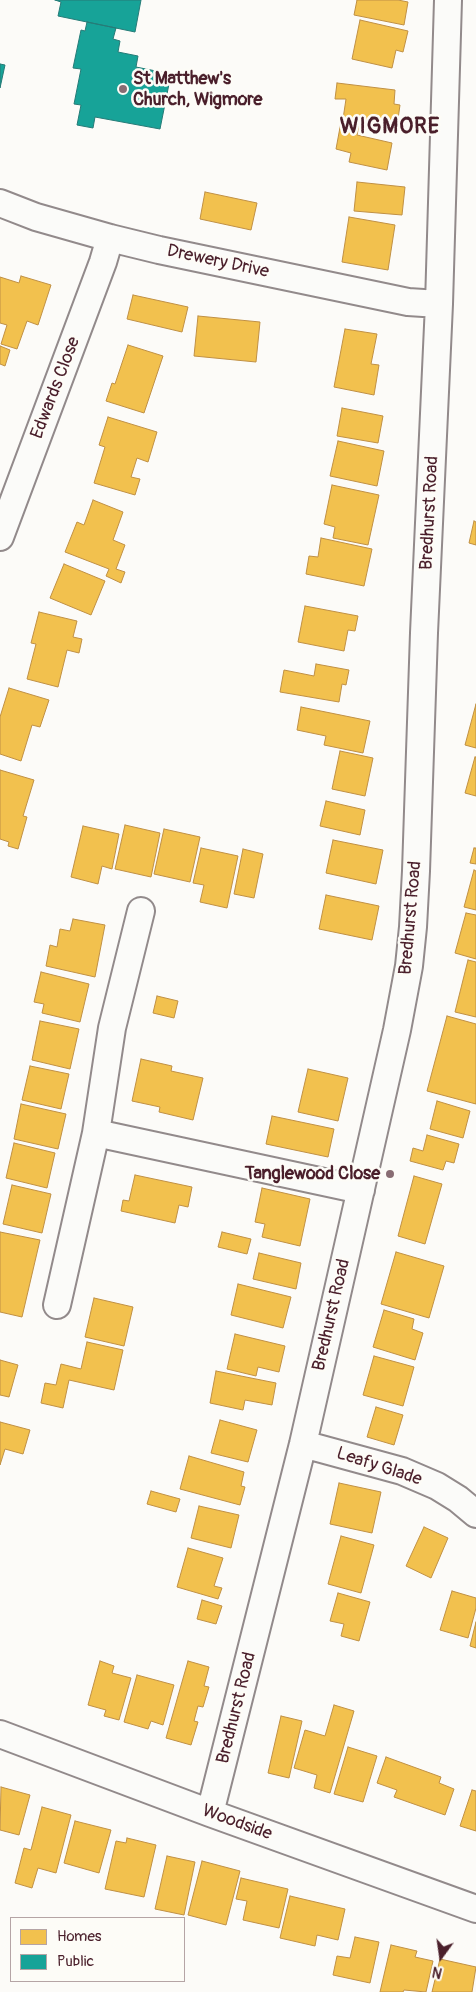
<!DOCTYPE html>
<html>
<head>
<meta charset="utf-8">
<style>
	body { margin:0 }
	#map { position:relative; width:476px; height:1992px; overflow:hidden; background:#fcfbf8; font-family:Pangolin,sans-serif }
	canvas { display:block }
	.legend { position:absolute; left:10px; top:1917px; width:175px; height:65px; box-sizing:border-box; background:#fdfcf7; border:1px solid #b5a4a5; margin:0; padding:6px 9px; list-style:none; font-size:15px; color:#4a1f2b }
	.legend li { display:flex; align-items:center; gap:10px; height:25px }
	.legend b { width:25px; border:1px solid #b5a4a5 }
	.north { position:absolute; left:416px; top:1932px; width:50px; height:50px; -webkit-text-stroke:4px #fdfcf7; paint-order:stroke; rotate:194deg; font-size:14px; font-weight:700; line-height:20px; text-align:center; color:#4a1f2b }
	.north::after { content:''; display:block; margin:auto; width:18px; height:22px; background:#4a1f2b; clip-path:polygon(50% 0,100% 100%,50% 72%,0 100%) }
</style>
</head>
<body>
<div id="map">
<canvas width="476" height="1992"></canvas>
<ul class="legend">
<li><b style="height:14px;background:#f2c14e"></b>Homes</li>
<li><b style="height:14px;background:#17a398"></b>Public</li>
</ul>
<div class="north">N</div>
</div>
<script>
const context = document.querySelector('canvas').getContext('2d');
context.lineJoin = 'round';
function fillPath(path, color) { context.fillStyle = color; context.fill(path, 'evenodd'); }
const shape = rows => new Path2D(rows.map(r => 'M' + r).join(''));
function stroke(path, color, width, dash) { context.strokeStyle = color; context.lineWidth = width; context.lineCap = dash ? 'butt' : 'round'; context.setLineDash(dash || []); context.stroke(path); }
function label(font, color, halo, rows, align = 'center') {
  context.font = font + ' Pangolin,sans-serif'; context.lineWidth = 5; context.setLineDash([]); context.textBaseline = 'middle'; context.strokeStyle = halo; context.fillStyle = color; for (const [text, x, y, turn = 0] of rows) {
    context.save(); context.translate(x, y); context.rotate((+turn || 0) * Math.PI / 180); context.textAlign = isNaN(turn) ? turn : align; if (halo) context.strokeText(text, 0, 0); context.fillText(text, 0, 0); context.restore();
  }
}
const homes = shape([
	[357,0,398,0,408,2,404,25,354,15,357,0],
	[360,20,408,31,403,52,396,50,392,68,352,59,360,20],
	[337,83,395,90,394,104,400,105,397,126,343,119,346,99,335,99,337,83],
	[341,122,359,126,357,135,392,143,387,170,349,162,351,153,336,149,341,122],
	[357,182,405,187,402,215,354,211,357,182],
	[205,192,257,203,251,230,200,219,205,192],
	[349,217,395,225,388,270,342,262,349,217],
	[21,276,51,285,38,325,27,321,17,349,1,344,7,325,0,323,0,277,19,283,21,276],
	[133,295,188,307,182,332,127,319,133,295],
	[198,316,260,322,256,362,194,356,198,316],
	[345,329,377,334,371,364,379,365,374,395,334,387,345,329],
	[128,345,163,356,144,413,106,401,112,383,115,384,128,345],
	[0,346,10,350,5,366,0,364,0,346],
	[342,408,383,416,378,443,337,436,342,408],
	[108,417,157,432,148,462,137,458,131,477,140,479,135,495,94,483,105,447,99,445,108,417],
	[338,441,384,451,377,486,330,476,338,441],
	[332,485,379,495,368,545,333,538,335,527,324,524,332,485],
	[93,500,123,512,113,540,125,545,116,569,125,572,121,583,106,576,109,569,65,552,77,522,84,525,93,500],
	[474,521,476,522,476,545,469,543,474,521],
	[321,538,372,549,364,586,306,574,309,556,318,557,321,538],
	[64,564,105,581,91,615,50,598,64,564],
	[305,606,358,616,355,631,348,630,344,651,298,642,305,606],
	[39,612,77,621,73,637,82,639,79,653,67,650,58,687,27,679,36,644,31,643,39,612],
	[316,664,349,670,346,685,342,684,339,702,280,692,284,670,314,676,316,664],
	[9,688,49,700,40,727,32,725,21,761,0,754,0,717,9,688],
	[476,704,476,748,465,745,476,704],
	[301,707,370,721,363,753,324,745,326,736,297,730,301,707],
	[340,751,373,758,365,796,332,789,340,751],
	[475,757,476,757,476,796,465,793,475,757],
	[0,770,34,780,23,816,27,817,18,849,8,846,9,842,0,839,0,770],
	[326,801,365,810,360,835,320,826,326,801],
	[125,825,160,833,151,877,115,869,125,825],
	[83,826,119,834,112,869,102,866,98,884,71,877,83,826],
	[164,829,200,837,190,882,154,874,164,829],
	[333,840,383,850,376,884,326,873,333,840],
	[201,848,238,856,227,908,200,902,204,885,193,883,201,848],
	[474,848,476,848,476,864,470,863,474,848],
	[243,849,263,854,254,898,234,894,243,849],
	[474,870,476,871,476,910,464,907,474,870],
	[326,895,379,906,372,940,319,929,326,895],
	[466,913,476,915,476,959,455,953,466,913],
	[73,919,105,925,95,977,46,966,50,945,57,947,60,929,70,931,73,919],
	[468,960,476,962,476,1017,455,1012,468,960],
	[41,972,89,984,80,1022,42,1013,44,1004,34,1002,41,972],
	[157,996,178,1001,174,1018,153,1013,157,996],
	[447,1016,476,1024,476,1104,427,1091,447,1016],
	[40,1021,79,1029,70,1069,32,1060,40,1021],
	[141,1059,172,1066,171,1071,203,1078,193,1120,159,1112,160,1107,132,1101,141,1059],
	[30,1066,69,1074,61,1109,22,1100,30,1066],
	[308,1069,348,1078,338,1121,298,1112,308,1069],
	[437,1101,470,1111,463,1138,430,1129,437,1101],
	[21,1104,66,1114,58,1149,14,1139,21,1104],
	[272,1116,334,1129,328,1157,266,1144,272,1116],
	[427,1135,459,1144,454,1163,446,1161,443,1170,410,1161,413,1148,423,1151,427,1135],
	[14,1143,55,1153,47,1188,6,1178,14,1143],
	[135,1175,192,1187,188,1207,179,1205,175,1223,121,1211,123,1200,129,1201,135,1175],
	[414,1176,442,1184,425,1244,398,1236,414,1176],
	[12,1185,51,1194,42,1233,3,1224,12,1185],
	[262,1188,310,1199,300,1246,262,1237,265,1224,255,1222,262,1188],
	[0,1232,40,1240,22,1317,0,1312,0,1232],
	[222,1232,251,1239,247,1254,218,1247,222,1232],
	[396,1252,444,1266,429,1318,381,1304,396,1252],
	[259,1253,301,1263,296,1289,253,1279,259,1253],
	[238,1284,291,1297,283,1328,231,1315,238,1284],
	[94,1298,133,1307,124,1346,85,1337,94,1298],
	[384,1310,414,1319,412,1329,423,1333,415,1360,373,1347,384,1310],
	[235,1334,285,1346,279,1372,258,1367,256,1376,227,1369,235,1334],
	[87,1342,123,1350,114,1390,69,1380,63,1408,41,1403,45,1383,56,1385,61,1364,81,1369,87,1342],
	[374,1356,414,1367,403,1406,363,1395,374,1356],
	[0,1360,18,1365,9,1397,0,1395,0,1360],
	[216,1371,276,1383,272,1405,245,1400,243,1410,210,1403,216,1371],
	[376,1407,403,1415,394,1445,367,1437,376,1407],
	[220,1420,257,1430,248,1462,211,1453,220,1420],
	[0,1422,30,1430,23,1454,5,1449,0,1465,0,1422],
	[189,1456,244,1472,241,1486,245,1487,240,1505,180,1489,189,1456],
	[339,1483,381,1492,372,1533,330,1524,339,1483],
	[151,1491,180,1499,176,1512,147,1504,151,1491],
	[199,1506,239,1515,231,1548,191,1538,199,1506],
	[424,1527,448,1538,431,1578,406,1566,424,1527],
	[341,1536,374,1545,361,1593,328,1584,341,1536],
	[188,1548,223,1558,214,1586,222,1588,218,1599,177,1587,188,1548],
	[452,1591,476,1598,476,1608,468,1638,440,1630,452,1591],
	[338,1593,370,1602,359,1641,341,1636,344,1624,330,1621,338,1593],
	[202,1600,222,1606,216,1624,197,1619,202,1600],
	[476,1622,476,1648,470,1646,476,1622],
	[100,1661,114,1666,112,1673,131,1678,119,1720,104,1716,106,1710,88,1705,100,1661],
	[188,1661,209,1667,204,1686,209,1687,203,1707,198,1706,194,1721,198,1722,191,1745,166,1738,188,1661],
	[137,1675,174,1685,163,1725,151,1721,148,1729,124,1722,137,1675],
	[334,1705,354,1711,330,1793,314,1788,317,1775,294,1768,305,1730,325,1736,334,1705],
	[281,1716,302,1721,289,1778,268,1773,281,1716],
	[348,1747,377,1756,363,1802,334,1794,348,1747],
	[386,1757,441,1777,439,1783,454,1789,445,1815,394,1797,397,1790,377,1783,386,1757],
	[1,1787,30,1795,19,1835,0,1830,1,1787],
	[472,1790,476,1791,476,1831,460,1826,472,1790],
	[42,1807,71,1815,56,1873,38,1868,32,1888,15,1883,24,1848,31,1850,42,1807],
	[75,1821,111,1830,99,1873,64,1863,75,1821],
	[127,1838,156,1845,144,1897,105,1889,116,1841,126,1843,127,1838],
	[167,1856,195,1862,184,1915,155,1909,167,1856],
	[202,1861,240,1871,226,1925,188,1915,202,1861],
	[241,1878,288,1889,279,1928,243,1920,247,1901,236,1899,241,1878],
	[290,1896,345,1909,338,1940,317,1935,315,1946,280,1938,290,1896],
	[355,1937,379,1942,370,1983,333,1975,337,1956,350,1958,355,1937],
	[391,1945,417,1951,415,1957,433,1961,426,1992,404,1990,403,1992,380,1992,391,1945],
	[440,1959,476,1967,472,1992,432,1992,440,1959]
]);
const public = shape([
	[55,0,141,0,135,32,58,16,61,2,55,0],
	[87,22,116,28,113,39,120,41,118,52,138,56,136,67,171,74,160,129,95,117,93,128,77,125,81,105,74,104,81,69,73,68,81,30,85,31,87,22],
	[0,64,5,65,0,88,0,64]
]);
const minor = shape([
	[0,203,36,217,110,238,159,250,408,302,439,304],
	[0,537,103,262,110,238],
	[96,1133,112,1028,141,911],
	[57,1305,96,1133,361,1190],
	[303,1444,402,1471,437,1486,458,1499,476,1514],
	[0,1734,210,1813,476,1909],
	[210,1813,303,1444,397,1030,409,966,413,927,416,871,424,633,439,304,448,0]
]);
const markers = [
	[123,89,5,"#886c73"],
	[390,1174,5,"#886c73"]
];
const poiNames = [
	["St Matthew's",133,79],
	["Church, Wigmore",133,100],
	["Tanglewood Close",380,1174,"right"]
];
const streetNames = [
	["Drewery Drive",218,262,12],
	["Edwards Close",56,388,-69],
	["Bredhurst Road",430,513,-87],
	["Bredhurst Road",411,918,-85],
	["Bredhurst Road",332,1315,-77],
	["Leafy Glade",379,1467,18],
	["Bredhurst Road",237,1708,-76],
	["Woodside",237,1823,20]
];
const districtNames = [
	["WIGMORE",390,127]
];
fillPath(homes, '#f2c14e');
stroke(homes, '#c09044', 1);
fillPath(public, '#17a398');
stroke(public, '#267b77', 1);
stroke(minor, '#928a8b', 30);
stroke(minor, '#fbfbf9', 26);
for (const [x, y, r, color] of markers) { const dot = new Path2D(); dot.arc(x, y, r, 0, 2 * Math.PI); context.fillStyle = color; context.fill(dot); stroke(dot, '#fdfcf7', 2); }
label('bold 18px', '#4a1f2b', '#fdfcf7', poiNames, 'left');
label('18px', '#4a1f2b', '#fdfcf7', streetNames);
context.letterSpacing = '1px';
label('bold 22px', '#4a1f2b', '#fdfcf7', districtNames);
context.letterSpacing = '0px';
</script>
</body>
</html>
